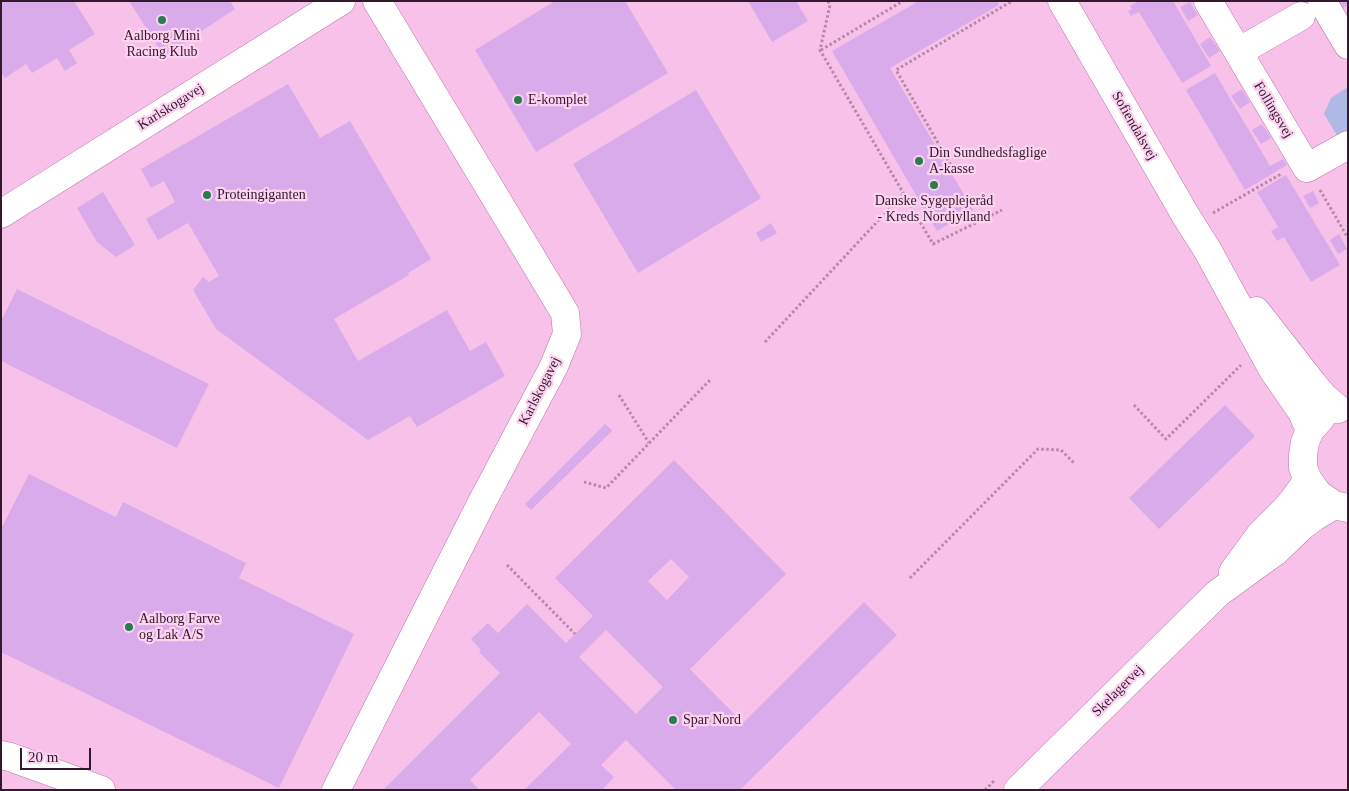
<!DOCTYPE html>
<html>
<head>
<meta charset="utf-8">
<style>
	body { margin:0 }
	#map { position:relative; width:1349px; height:791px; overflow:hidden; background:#f8c1e9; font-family:"Times New Roman",serif }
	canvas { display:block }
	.frame { position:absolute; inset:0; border:2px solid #32192c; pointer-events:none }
	.scale { position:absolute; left:20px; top:748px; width:71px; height:22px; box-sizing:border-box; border:2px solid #32192c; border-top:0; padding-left:6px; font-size:15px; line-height:18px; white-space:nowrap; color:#32192c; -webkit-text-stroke:4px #fdd3f1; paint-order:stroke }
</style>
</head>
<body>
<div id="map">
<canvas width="1349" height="791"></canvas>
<div class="frame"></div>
<div class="scale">20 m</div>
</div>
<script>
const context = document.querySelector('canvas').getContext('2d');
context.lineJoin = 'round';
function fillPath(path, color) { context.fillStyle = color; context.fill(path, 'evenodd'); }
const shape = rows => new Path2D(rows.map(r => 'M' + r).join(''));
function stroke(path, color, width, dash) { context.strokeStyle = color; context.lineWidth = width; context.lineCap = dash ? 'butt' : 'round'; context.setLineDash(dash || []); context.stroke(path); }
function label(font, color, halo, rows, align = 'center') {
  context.font = font + ' "Times New Roman",serif'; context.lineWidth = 4.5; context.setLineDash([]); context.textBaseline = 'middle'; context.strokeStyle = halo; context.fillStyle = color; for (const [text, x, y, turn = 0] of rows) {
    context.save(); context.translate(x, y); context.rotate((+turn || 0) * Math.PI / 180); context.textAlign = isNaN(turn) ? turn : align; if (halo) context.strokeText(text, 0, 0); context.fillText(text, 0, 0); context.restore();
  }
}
const green = shape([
	[1348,87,1348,136,1340,140,1324,114,1331,98]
]);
const building = shape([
	[1,1,74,1,95,34,69,50,77,63,65,71,57,58,32,73,26,64,5,78,1,72],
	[129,1,230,1,235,9,164,56],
	[555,1,625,1,668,73,536,152,475,50],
	[748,1,796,1,808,21,772,42],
	[919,1,997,1,999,5,890,68,973,210,937,231,832,51],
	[1138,1,1173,1,1211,66,1182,83,1139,12,1131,16,1128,11,1132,9,1130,6],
	[1337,1,1348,1,1348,5,1342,9],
	[1190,2,1198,15,1188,21,1180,7],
	[1210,37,1220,51,1209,58,1200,44],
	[1215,73,1270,166,1283,159,1287,165,1245,190,1186,90],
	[288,84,320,138,350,121,431,259,408,273,409,275,334,319,358,361,447,310,470,351,486,342,505,376,417,427,410,416,368,440,216,329,193,290,203,277,209,282,219,276,188,223,158,240,146,219,175,202,164,181,151,188,141,169],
	[1242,89,1250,102,1240,109,1231,96],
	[696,90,761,198,638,273,573,164],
	[1262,124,1271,138,1261,144,1252,130],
	[1286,175,1340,265,1311,282,1284,237,1277,241,1271,231,1278,227,1257,192],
	[1313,191,1319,203,1310,208,1303,196],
	[103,192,135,245,116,257,97,242,77,208],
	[771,223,777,233,761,242,756,233],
	[1339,234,1347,249,1338,254,1330,240],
	[17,289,209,384,177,448,1,361,1,321],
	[1225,405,1255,436,1159,529,1129,498],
	[605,424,612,430,611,432,531,510,525,504],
	[674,460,786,574,690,669,743,723,864,602,897,635,740,790,676,790,626,740,601,765,614,777,602,790,524,790,571,744,539,712,470,780,479,790,383,790,500,673,479,652,481,650,471,639,488,623,498,633,527,604,566,643,593,616,555,578],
	[671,559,689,577,667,600,648,581],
	[606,630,663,687,636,714,579,657],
	[29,474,116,517,123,502,246,563,239,578,354,634,279,788,1,652,1,529]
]);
const path = shape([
	[828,1,830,5,820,50,933,244,1002,210],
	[821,50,903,1],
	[953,169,896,70,1012,1],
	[1320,190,1348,238],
	[1213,213,1281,174],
	[765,342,904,193],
	[619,395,649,443],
	[1134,405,1166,439,1241,365],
	[584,482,606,488,710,380],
	[507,565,575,634],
	[910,578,1038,449,1061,450,1075,464],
	[985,790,994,781]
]);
const minor = shape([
	[1062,1,1186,216,1208,251,1273,370,1302,412,1310,430],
	[1208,1,1307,168,1348,145],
	[1322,1,1348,45],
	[1238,52,1301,16],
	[1,214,341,1],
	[1256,311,1313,384,1324,397,1338,409],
	[1321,418,1310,430,1305,442,1303,455,1303,468,1308,480,1318,494,1334,505,1348,508],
	[1233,572,1260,535,1285,510,1295,498,1308,480],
	[1,755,10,757,101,790],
	[336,790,481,504,554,366,567,334,565,313,377,1],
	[1018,790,1218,593,1276,551,1302,526,1314,517,1334,505]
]);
const markers = [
	[162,20,5,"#277d50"],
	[518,100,5,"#277d50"],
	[919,161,5,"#277d50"],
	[934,185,5,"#277d50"],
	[207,195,5,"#277d50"],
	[129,627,5,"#277d50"],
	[673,720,5,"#277d50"]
];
const poiNames = [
	["Aalborg Mini",162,36,"center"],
	["Racing Klub",162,52,"center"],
	["E-komplet",528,100],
	["Din Sundhedsfaglige",929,153],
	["A-kasse",929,169],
	["Proteingiganten",217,195],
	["Danske Sygeplejeråd",934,201,"center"],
	["- Kreds Nordjylland",934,217,"center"],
	["Aalborg Farve",139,619],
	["og Lak A/S",139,635],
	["Spar Nord",683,720]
];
const streetNames = [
	["Karlskogavej",171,107,-32],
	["Follingsvej",1273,110,59],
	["Sofiendalsvej",1134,126,60],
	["Karlskogavej",540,391,-63],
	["Skelagervej",1118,691,-45]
];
fillPath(green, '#b0b8e5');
fillPath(building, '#daabeb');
stroke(minor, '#b978a8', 29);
stroke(path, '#b588a9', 3, [2.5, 2.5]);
stroke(minor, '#fff', 28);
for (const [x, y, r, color] of markers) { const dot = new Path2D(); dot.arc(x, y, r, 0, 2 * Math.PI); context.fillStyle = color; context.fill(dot); stroke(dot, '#fdd3f1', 2); }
label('14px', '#32192c', '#fdd3f1', poiNames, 'left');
label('14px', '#32192c', '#fdd3f1', streetNames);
</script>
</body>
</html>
